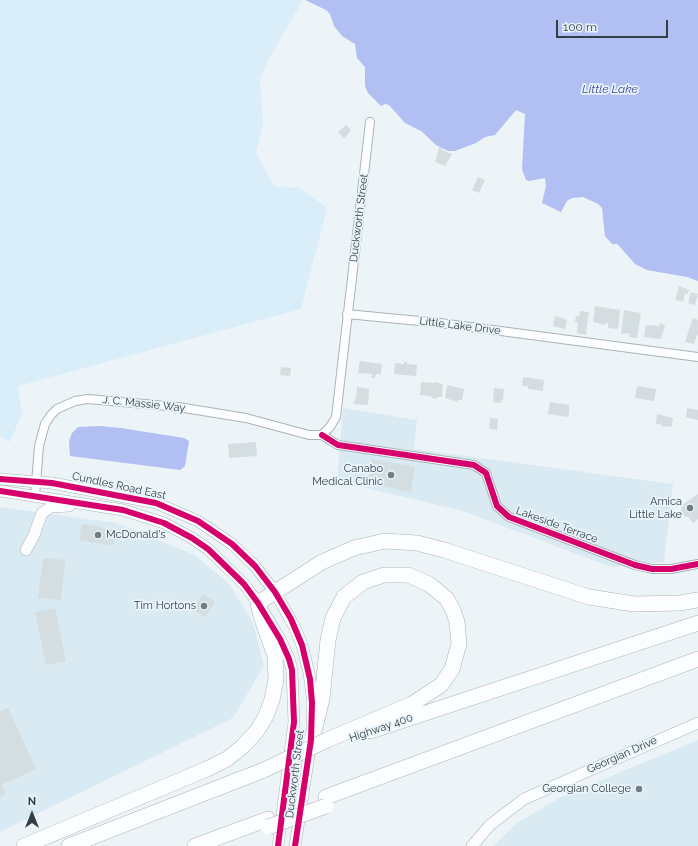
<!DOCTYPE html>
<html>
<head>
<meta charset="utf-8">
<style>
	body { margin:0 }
	#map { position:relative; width:698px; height:846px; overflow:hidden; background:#edf4f7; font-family:Raleway,sans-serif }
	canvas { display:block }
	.north { position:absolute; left:12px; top:794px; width:40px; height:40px; -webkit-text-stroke:3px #e9f5fb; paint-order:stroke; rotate:0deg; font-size:11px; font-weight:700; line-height:16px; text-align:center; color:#323e44 }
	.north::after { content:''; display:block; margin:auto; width:14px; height:18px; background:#323e44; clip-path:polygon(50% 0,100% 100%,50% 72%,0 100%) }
	.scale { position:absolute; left:556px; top:20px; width:112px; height:18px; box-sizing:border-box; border:2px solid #323e44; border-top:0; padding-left:5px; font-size:12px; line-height:14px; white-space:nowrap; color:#323e44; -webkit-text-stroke:3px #e9f5fb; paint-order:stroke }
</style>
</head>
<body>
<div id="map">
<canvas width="698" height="846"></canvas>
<div class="north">N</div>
<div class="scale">100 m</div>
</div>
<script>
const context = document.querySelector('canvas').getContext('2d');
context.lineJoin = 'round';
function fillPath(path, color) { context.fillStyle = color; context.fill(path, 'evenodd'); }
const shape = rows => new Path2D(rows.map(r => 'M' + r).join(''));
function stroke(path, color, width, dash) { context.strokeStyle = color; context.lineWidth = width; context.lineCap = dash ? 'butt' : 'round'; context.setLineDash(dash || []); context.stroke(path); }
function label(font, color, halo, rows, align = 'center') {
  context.font = font + ' Raleway,sans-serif'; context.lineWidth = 3.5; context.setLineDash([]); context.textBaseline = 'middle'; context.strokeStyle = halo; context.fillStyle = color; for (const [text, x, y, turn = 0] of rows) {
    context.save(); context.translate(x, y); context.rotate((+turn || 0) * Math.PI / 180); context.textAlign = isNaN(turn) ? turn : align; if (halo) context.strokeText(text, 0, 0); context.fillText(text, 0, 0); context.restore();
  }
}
const built = shape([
	[343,408,417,420,414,449,673,484,664,562,611,567,463,511,337,481],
	[0,507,116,523,195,555,229,584,253,622,264,666,233,718,0,832],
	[698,740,698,846,493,846,517,823,561,797]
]);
const green = shape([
	[0,0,303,0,268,60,260,79,263,123,256,153,274,186,300,188,327,208,301,309,18,386,22,414,10,442,0,437]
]);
const water = shape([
	[305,0,698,0,698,281,687,277,647,270,635,264,621,248,617,244,612,244,605,236,602,208,598,204,583,197,572,198,567,201,561,212,542,203,546,186,545,178,529,181,526,180,522,169,525,114,516,110,495,135,485,137,476,143,455,151,448,151,436,145,421,131,405,123,389,105,385,104,381,106,368,93,365,86,365,67,357,58,355,44,342,36,334,26,330,14,326,10],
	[100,426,121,428,184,438,189,441,185,466,180,470,70,456,69,441,72,433,78,427]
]);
const building = shape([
	[346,125,351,130,344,139,338,132],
	[439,147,442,148,441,150,452,154,445,166,435,162],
	[478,177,485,180,479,193,472,190],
	[679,286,689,290,688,294,685,293,683,302,675,300],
	[691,292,698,294,695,305,688,303],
	[595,306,620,310,618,329,608,328,608,323,605,323,605,325,593,322],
	[624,310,641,313,637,338,629,337,630,333,621,334],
	[580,311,589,312,586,335,577,333,578,322,575,322,576,316,579,317],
	[555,316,567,320,565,329,553,326],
	[693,318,698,320,698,333,694,344,685,342],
	[660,323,665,325,661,339,644,337,646,325,659,326],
	[360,361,382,364,381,374,376,374,375,378,371,378,372,374,358,373],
	[404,362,407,362,407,364,417,365,416,376,394,374,395,363,404,364],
	[281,367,291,368,290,376,280,375],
	[523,377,544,380,543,391,528,389,528,386,522,386],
	[421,382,434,383,434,382,443,384,442,397,437,397,436,399,432,398,431,396,420,395],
	[447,385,464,389,462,400,458,400,458,402,445,398],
	[637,386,656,389,654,401,635,398],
	[357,387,369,389,368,405,354,404,355,399,356,399],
	[494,388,504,389,503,400,501,400,501,403,493,402],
	[550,402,569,405,569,414,567,417,548,414],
	[687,408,698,410,698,420,686,417],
	[657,414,673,418,672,426,662,427,663,425,656,424],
	[490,418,498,419,497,430,489,429],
	[256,442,257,456,229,458,228,444],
	[372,459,415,467,411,492,367,483],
	[698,494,698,519,693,523,688,517,685,517,681,511,682,505],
	[82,524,116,530,113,546,79,540],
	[43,558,65,560,61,600,38,598],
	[203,594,215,602,205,617,192,609],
	[55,608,66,661,46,665,35,612],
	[8,708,36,769,1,785,6,794,0,797,0,711]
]);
const minor = shape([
	[347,314,440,323,698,357],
	[322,435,338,445,474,465,486,473,497,506,509,517,635,565,652,569,671,569,698,564],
	[322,435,330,427,336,417,370,122],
	[35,496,39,446,45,424,51,415,57,409,75,401,88,399,178,407,246,418,309,435,322,435]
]);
const secondary = shape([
	[0,479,52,483,156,503,198,521,232,544,255,566,275,592,294,626,302,645,309,673,312,696,312,723],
	[0,491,123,510,164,523,192,538,208,549,244,584,258,603,280,639,289,659,292,670,294,722,278,846],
	[26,550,34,535,42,513,51,507,69,506],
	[295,846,311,742],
	[472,846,490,825,524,799,698,723]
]);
const motorway = shape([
	[371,731,698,623],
	[310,747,322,699,328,640,333,618,344,597,363,582,384,575,408,575,429,584,447,599,453,610,457,622,459,644,452,669,441,685,412,704,327,740],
	[326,797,698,659],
	[24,846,207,769,227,759,242,747,257,731,266,716,272,700,276,679,275,656,261,616,258,603,322,562,354,548,385,541,417,543,444,550,589,597,634,604,680,603,698,600],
	[69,846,264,770],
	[195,846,268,819]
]);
const motorwayBridge = shape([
	[264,770,327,740],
	[268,827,326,806]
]);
const cycleway = shape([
	[322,435,338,445,474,465,486,473,497,506,509,517,635,565,652,569,671,569,698,564],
	[0,479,52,483,156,503,198,521,232,544,255,566,275,592,291,619,302,645,310,679,312,703,311,740,295,846],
	[0,491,123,510,164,523,192,538,208,549,244,584,258,603,280,639,289,659,292,670,294,722,278,846]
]);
const markers = [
	[391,475,4,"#737e83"],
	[690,508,4,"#737e83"],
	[98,535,4,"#737e83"],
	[204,606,4,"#737e83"],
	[639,789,4,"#737e83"]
];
const streetNames = [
	["Duckworth Street",359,218,-83],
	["Little Lake Drive",460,326,7],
	["J. C. Massie Way",144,404,6],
	["Cundles Road East",119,486,12],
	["Lakeside Terrace",557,525,20],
	["Highway 400",381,728,-19],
	["Georgian Drive",622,755,-24],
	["Duckworth Street",295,774,-83]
];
const poiNames = [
	["Canabo",383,469],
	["Medical Clinic",383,482],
	["Amica",682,502],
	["Little Lake",682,515],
	["McDonald's",106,535,"left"],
	["Tim Hortons",196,606],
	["Georgian College",631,789]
];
const waterNames = [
	["Little Lake",610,89]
];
fillPath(built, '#daeaf2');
fillPath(green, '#d9eef9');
fillPath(water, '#b1bff2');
fillPath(building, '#d4dde0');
stroke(minor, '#abb3b7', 10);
stroke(secondary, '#abb3b7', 12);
stroke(motorway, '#abb3b7', 16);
stroke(minor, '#fcfdfe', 8);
stroke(secondary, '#fcfdfe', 11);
stroke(motorway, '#fcfdfe', 15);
stroke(motorwayBridge, '#abb3b7', 16, []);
stroke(motorwayBridge, '#fcfdfe', 15);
stroke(cycleway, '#d6006c', 6);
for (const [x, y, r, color] of markers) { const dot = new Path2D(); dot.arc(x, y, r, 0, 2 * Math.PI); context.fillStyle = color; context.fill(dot); stroke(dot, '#e9f5fb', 1.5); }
label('11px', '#323e44', '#e9f5fb', streetNames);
label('11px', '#323e44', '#e9f5fb', poiNames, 'right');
label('italic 12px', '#3b489c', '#e9f5fb', waterNames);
</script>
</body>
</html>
